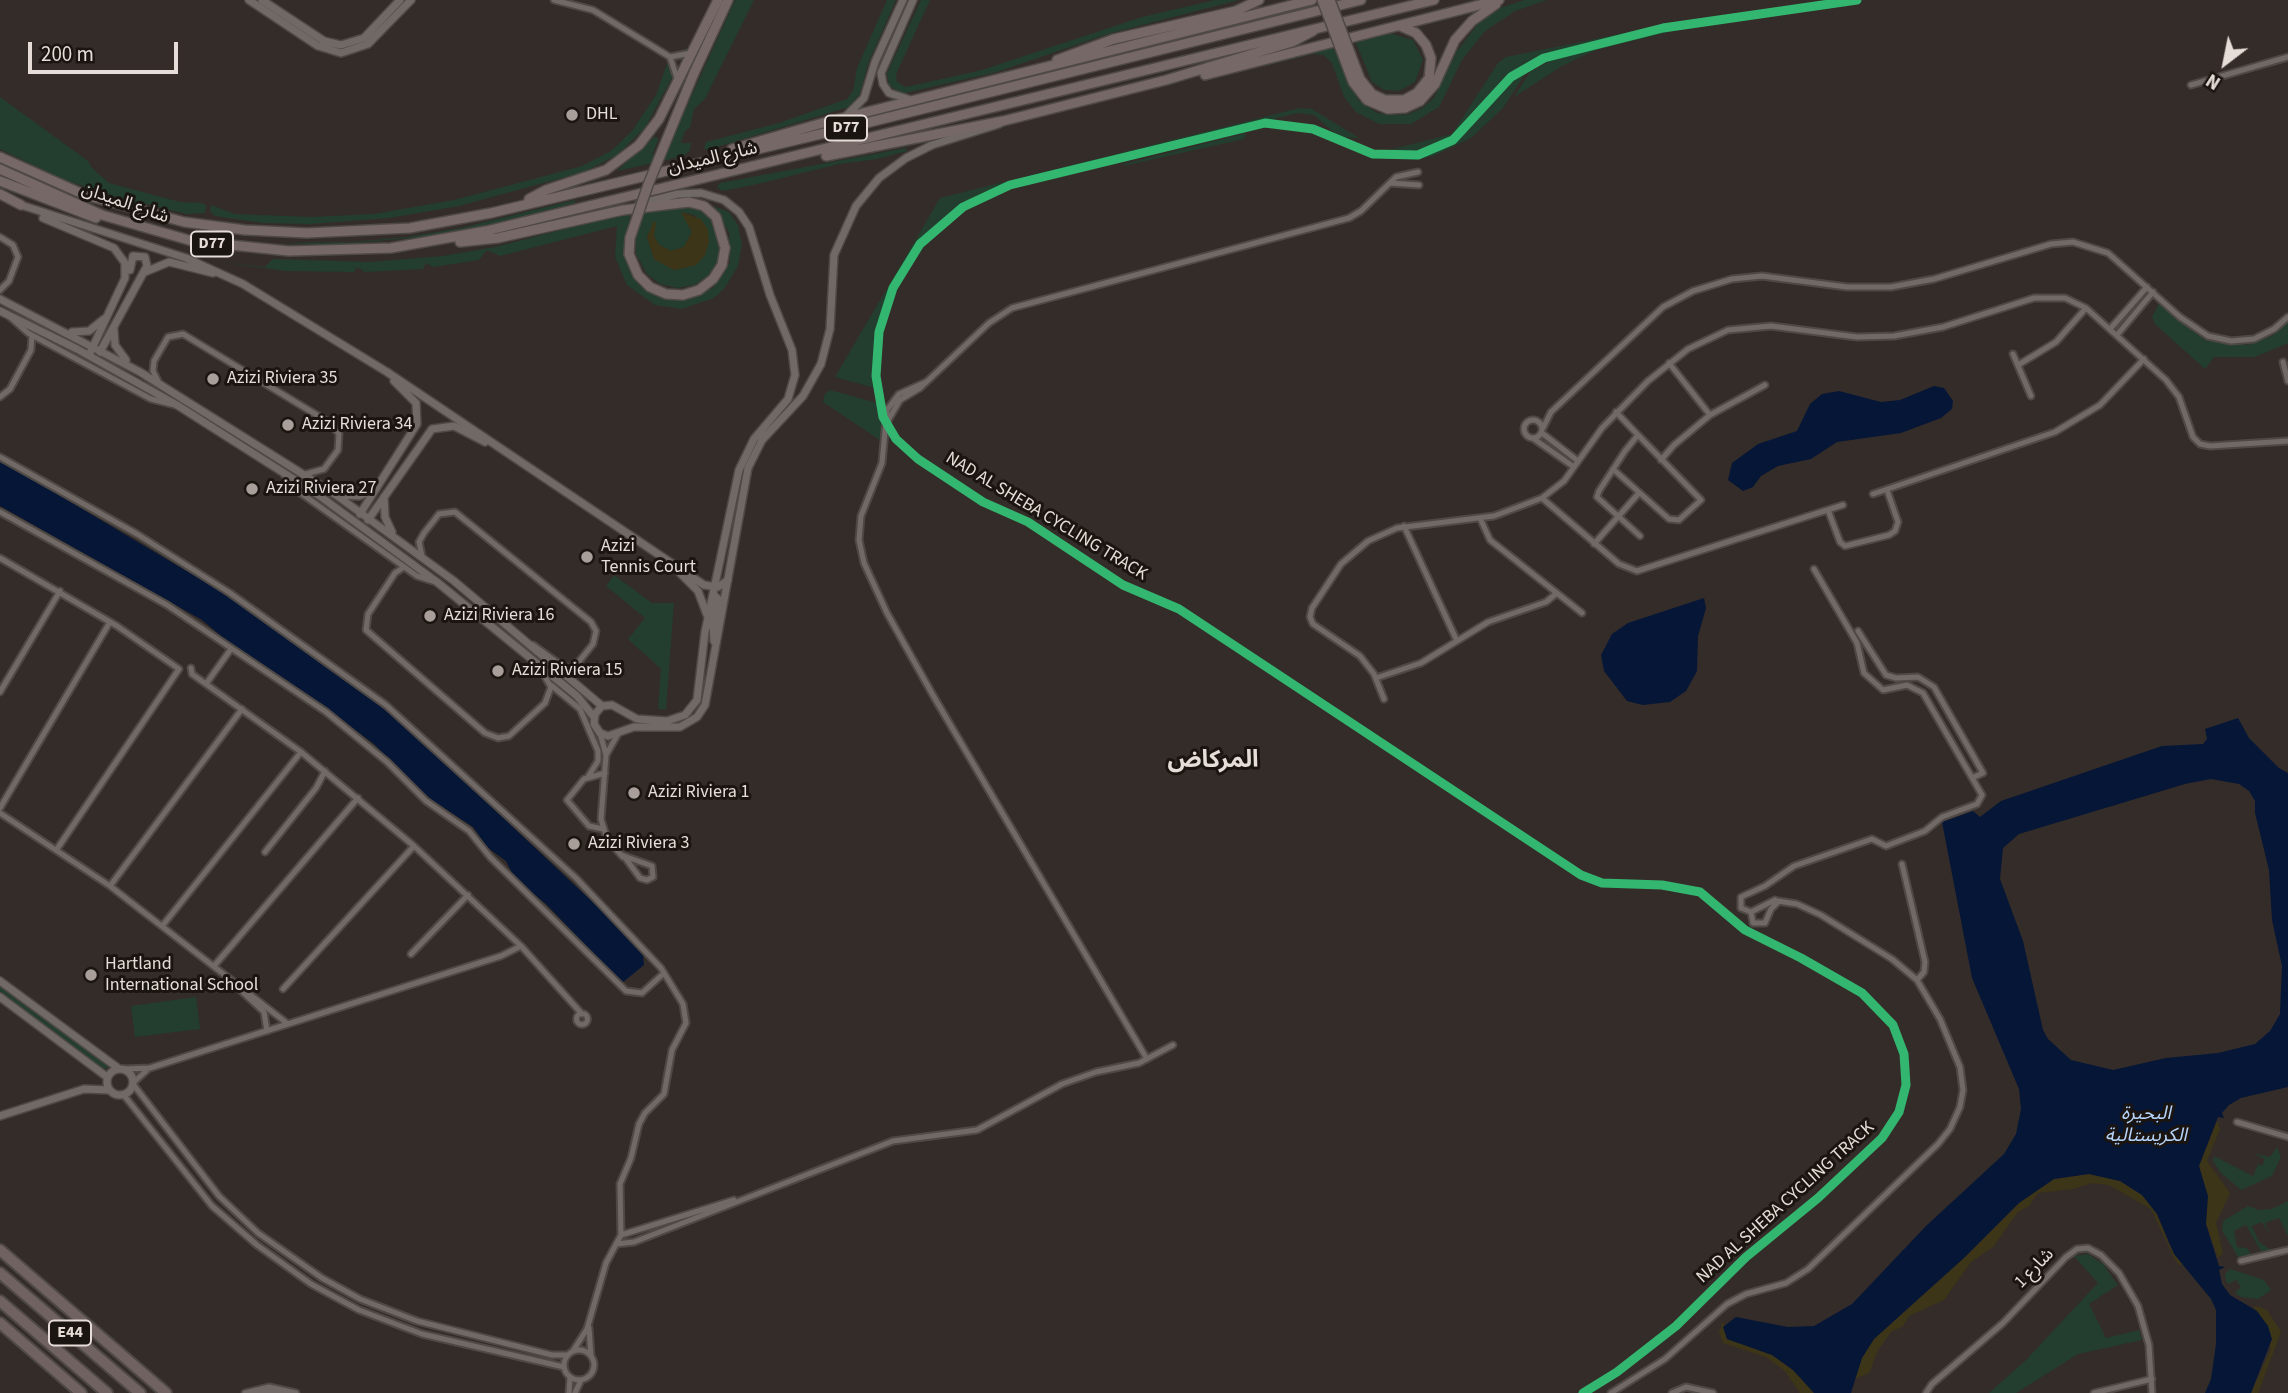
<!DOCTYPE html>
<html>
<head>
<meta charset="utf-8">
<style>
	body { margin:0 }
	#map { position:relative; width:2288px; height:1393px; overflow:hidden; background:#342c28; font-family:"Source Sans 3",sans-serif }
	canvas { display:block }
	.north { position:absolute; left:2190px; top:28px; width:70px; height:70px; -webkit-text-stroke:5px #1b1511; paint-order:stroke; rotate:212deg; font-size:19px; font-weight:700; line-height:28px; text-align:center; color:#e6ddd8 }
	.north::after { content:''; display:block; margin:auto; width:24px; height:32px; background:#e6ddd8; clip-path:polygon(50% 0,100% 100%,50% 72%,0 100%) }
	.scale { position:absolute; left:28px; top:42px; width:150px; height:32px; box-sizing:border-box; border:4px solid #e6ddd8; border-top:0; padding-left:9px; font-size:21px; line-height:24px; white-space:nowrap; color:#e6ddd8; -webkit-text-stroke:5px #1b1511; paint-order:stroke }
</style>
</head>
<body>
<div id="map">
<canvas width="2288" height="1393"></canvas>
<div class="north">N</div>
<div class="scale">200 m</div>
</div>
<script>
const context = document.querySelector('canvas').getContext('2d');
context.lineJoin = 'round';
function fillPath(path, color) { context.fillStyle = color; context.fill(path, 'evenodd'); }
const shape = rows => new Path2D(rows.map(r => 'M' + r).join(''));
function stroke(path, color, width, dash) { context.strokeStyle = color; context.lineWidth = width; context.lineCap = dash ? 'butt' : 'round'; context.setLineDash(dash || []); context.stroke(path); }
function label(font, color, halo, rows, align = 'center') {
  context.font = font + ' "Source Sans 3","Noto Sans Arabic",sans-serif'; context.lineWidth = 6; context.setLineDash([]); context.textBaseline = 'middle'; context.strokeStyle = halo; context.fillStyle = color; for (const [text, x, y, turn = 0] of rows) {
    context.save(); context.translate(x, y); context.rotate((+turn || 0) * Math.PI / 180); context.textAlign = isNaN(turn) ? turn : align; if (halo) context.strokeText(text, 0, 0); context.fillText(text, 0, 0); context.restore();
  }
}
const green = shape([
	[735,0,754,0,705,99,694,109,690,128,685,131,681,143,691,143,690,150,684,156,617,171,654,137,659,138,652,155,665,154],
	[887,0,896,0,868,64,860,94,849,107,707,150,704,148,706,142,779,123,847,99,853,91,857,68],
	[921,0,930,0,896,74,897,82,906,87,982,70,1142,17,1215,0,1239,0,1108,34,997,72,901,94,889,85,887,73],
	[1524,0,1547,0,1515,11,1485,31,1462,60,1439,107,1411,124,1379,124,1356,112,1344,97,1332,63,1324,55,1313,54,1265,66,1264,63,1332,45,1358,100,1377,113,1406,115,1421,109,1434,98,1457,51,1478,24,1500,8],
	[1689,20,1580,46,1528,62,1509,75,1469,123,1448,140,1419,152,1381,152,1452,134,1498,63,1506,57],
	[1690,27,1596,50,1562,66,1514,97,1530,72,1553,59,1647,34],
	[1390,33,1413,40,1423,60,1415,82,1399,91,1384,90,1372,82,1355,41],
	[672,63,672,78,645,128,617,155,584,172,459,206,389,218,311,224,263,223,215,216,210,211,211,205,235,214,312,217,374,214,454,200,582,166,611,151,632,131,656,95,667,64],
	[1528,69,1503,108,1471,138,1434,156,1406,161,1431,154,1456,141,1513,77],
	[0,97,88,161,92,168,109,183,180,202,201,203,206,205,205,213,187,214,116,197,62,179,0,149],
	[1300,108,1312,109,1359,138,1339,137,1314,115,1298,113,1016,181,966,202,921,239,896,276,877,330,875,388,835,377,940,198],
	[1246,133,1244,139,1123,166,1124,164],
	[906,148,907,151,877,159,839,164,758,184,722,191,717,187,720,183],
	[575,200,575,203,489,225,431,236,334,245,277,243,352,242,407,237,461,228],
	[696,205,713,221,721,247,717,263,708,276,694,285,677,288,660,284,647,274,636,254,636,237,644,210],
	[681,212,694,215,708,230,696,265,674,270,654,259,647,237,654,221,654,236,659,245,671,251,684,247,692,232],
	[713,206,729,212,738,225,742,245,738,266,724,289,714,298,682,309,655,305,627,285,615,257,617,226,500,256,487,250,479,260,433,267,426,263,423,269,365,272,357,267,354,272,286,271,220,262,265,267,273,259,369,262,443,256,495,247,631,212,624,245,629,270,639,285,655,296,685,301,713,288,730,262,729,232],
	[2159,304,2205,340,2248,345,2272,336,2288,321,2288,343,2255,357,2214,357,2205,369,2155,324,2152,317],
	[830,390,877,403,882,422,881,441,823,402,825,394],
	[614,575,652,603,674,603,666,709,658,709,661,669,628,639,645,618,606,586],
	[0,984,107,1064,108,1068,103,1069,0,992],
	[196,997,200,1029,135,1037,131,1006],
	[2277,1147,2281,1157,2272,1176,2241,1190,2221,1173,2213,1161,2214,1156,2253,1176,2258,1164,2262,1166,2265,1159,2253,1153,2270,1157],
	[2288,1201,2288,1236,2279,1218,2265,1223,2270,1235,2262,1222,2252,1226,2259,1242,2271,1250,2261,1251,2246,1225,2234,1231,2237,1247,2247,1248,2251,1254,2238,1257,2222,1230,2223,1221,2248,1206,2259,1210,2272,1209],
	[2088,1254,2103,1264,2118,1285,2089,1304,2106,1338,2139,1330,2142,1340,2078,1354,2016,1393,1989,1393,2025,1361,2098,1283,2074,1256],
	[2230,1269,2264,1280,2271,1290,2258,1299,2241,1297,2235,1293,2241,1287,2236,1280,2228,1284,2226,1281,2225,1274]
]);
const sand = shape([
	[681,212,701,219,708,230,709,242,705,255,696,265,674,270,654,259,647,237,654,221,656,223,654,236,659,245,671,251,684,247,692,232],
	[2217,1121,2220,1129,2207,1161,2230,1193,2216,1223,2223,1253,2218,1258,2206,1224,2199,1166],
	[2088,1174,2120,1181,2142,1195,2157,1214,2169,1245,2185,1264,2179,1265,2175,1260,2151,1209,2109,1185,2092,1183,2073,1189,2038,1193,2029,1206,2018,1212,1993,1247,1971,1262,1944,1300,1909,1316,1903,1326,1891,1332,1878,1350,1869,1373,1855,1379,1862,1358,1874,1339,1965,1257,2019,1203,2054,1179],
	[2256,1306,2267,1310,2281,1332,2258,1393,2251,1393,2271,1349,2257,1311,2253,1308],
	[1723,1321,1727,1339,1772,1355,1793,1370,1814,1393,1800,1393,1785,1371,1766,1357,1723,1343,1719,1332]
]);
const water = shape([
	[1934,386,1944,388,1953,401,1952,409,1941,418,1901,433,1837,442,1811,459,1778,466,1761,476,1753,487,1743,491,1728,480,1732,463,1758,444,1797,431,1810,404,1822,394,1839,391,1881,402,1900,400],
	[0,460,220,591,279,630,399,720,600,909,643,955,644,965,622,983,546,904,515,879,506,861,488,848,473,827,424,795,374,744,310,696,240,652,202,620,0,506],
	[1704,598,1706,608,1698,636,1697,671,1686,691,1670,702,1643,705,1627,701,1604,671,1601,655,1612,634,1628,623],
	[2238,718,2249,738,2279,768,2288,773,2288,1087,2241,1098,2229,1105,2222,1113,2224,1118,2218,1117,2199,1166,2208,1196,2206,1224,2219,1266,2225,1267,2219,1270,2222,1284,2230,1295,2257,1311,2268,1326,2272,1339,2251,1393,2205,1393,2211,1379,2216,1344,2216,1310,2211,1299,2174,1254,2157,1214,2142,1195,2120,1181,2089,1174,2054,1179,2019,1203,1965,1257,1874,1339,1862,1358,1851,1393,1814,1393,1793,1370,1772,1355,1727,1339,1723,1327,1736,1317,1788,1327,1814,1326,1852,1304,1926,1226,2004,1154,2016,1134,2021,1109,2019,1089,1972,978,1942,822,1973,811,1980,817,2001,801,2162,746,2203,744,2207,739,2205,729],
	[2211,779,2239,784,2249,791,2255,801,2255,813,2269,870,2272,920,2282,966,2280,1014,2270,1031,2255,1044,2218,1053,2166,1058,2113,1070,2071,1060,2048,1039,2043,1030,2023,941,2000,879,2003,848,2019,834,2185,784]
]);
const minor = shape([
	[554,0,593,10,670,57,677,78],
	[670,57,691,53],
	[2191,85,2288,57],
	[1390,183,1419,185],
	[0,237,13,245,18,257,9,281,0,290],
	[10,317,28,333,151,399,175,405],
	[2110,329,2147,287],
	[2117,335,2153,292],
	[2013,354,2031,396],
	[2283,362,2288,381],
	[1669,363,1710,415],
	[2018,365,2056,342,2086,308],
	[926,382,899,394,887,410,882,463,861,516,859,540,864,563,887,613,934,697,1147,1059],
	[159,383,153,371,154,361,168,337,183,334,330,423,339,434,338,450,324,469,306,474],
	[0,397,10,389,31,350,32,335],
	[1616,412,1638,435],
	'1524 429a9 9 0 1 1 18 0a9 9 0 1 1-18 0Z',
	[887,422,900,400,920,388,989,323,1012,308,1349,218,1361,211,1396,177,1418,172],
	[1543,428,1551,412,1663,307,1693,291,1732,279,1762,276,1847,287,1891,287,1934,279,2051,244,2073,242,2108,253,2180,317,2208,336,2231,341,2254,339,2274,329,2288,317],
	[1542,433,1578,461],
	[1534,439,1574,467],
	[0,457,137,534,230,593,386,705,576,878,661,968,683,1004,686,1023,672,1050,664,1094,645,1113,639,1124,631,1158,620,1184,621,1235,606,1263,587,1329,573,1351],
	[1661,460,1674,445,1710,415,1765,385],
	[1613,469,1669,519,1679,520,1701,500,1638,435,1625,451,1599,491,1597,497,1640,536],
	[283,473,295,489,417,576,436,582],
	[1873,494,2055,432,2100,405,2144,359],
	[1542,498,1619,564,1637,571,1843,505],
	[1828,510,1840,542,1845,546,1889,535,1895,531,1898,522,1887,490],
	[0,512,167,605,326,712,387,762,426,801,469,831,490,857,626,991,642,993,664,973],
	[1480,518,1490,540,1582,613],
	[1404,526,1457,641],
	[1594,544,1639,493],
	[422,556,419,542,424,533,439,514,455,512,591,622,596,631,593,644,577,664,569,668,562,666,533,645],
	[0,558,117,626,179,669,57,849],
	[404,567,395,573,368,614,366,630,485,733,498,738,509,736,545,703,551,687,541,670],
	[1858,631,1886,675,1896,678,1918,677,1934,687,1983,773,1974,777],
	[191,668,192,674,301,752,414,846,521,946,582,1014],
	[1376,678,1421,663,1488,622,1546,602,1557,593],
	[206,684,231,649],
	[551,685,580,709,598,751,598,761,588,777],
	[0,692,60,591],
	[1384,699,1374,674,1360,656,1313,624,1310,617,1312,608,1341,564,1368,541,1397,528,1494,516,1542,498,1564,481,1602,428,1648,381,1688,349,1728,330,1771,326,1857,337,1894,336,1943,327,2034,298,2065,298,2086,308,2166,380,2179,397,2193,437,2200,444,2210,446,2288,441],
	[600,733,606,755],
	[618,734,606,755,601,819,607,839,623,857],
	[0,808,110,622],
	[0,813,110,886,288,1024],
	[603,829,589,826,567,800,584,779,605,773],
	[265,852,316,788,325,771],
	[624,856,652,866,653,877,647,880,640,878,624,856],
	[1902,864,1925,962,1924,972,1917,980],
	[110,886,242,709],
	[1775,900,1778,902,1771,909,1765,923,1753,923,1751,912,1775,900],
	[1751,912,1741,908,1741,897,1765,886,1794,866,1872,839,1886,846,1925,831,1942,817,1977,804,1982,795,1923,693,1907,685,1883,690,1864,673,1857,643,1814,569],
	[163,925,301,752],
	[411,954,468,895],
	[214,966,358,798],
	[234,984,264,1012,267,1031],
	[283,989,414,846],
	'576.5 1019a5.5 5.5 0 1 1 11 0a5.5 5.5 0 1 1-11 0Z',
	[124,1069,150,1068,501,956,521,946],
	[133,1083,147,1070],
	[133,1084,219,1196,258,1233,322,1278,360,1299,417,1321,552,1355,567,1355],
	[123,1094,212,1206,257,1245,311,1284,359,1310,422,1334,564,1367],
	[2237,1122,2288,1137],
	[621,1235,734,1200],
	[616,1244,634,1242,893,1141,977,1130,1062,1084,1096,1072,1139,1063,1173,1045],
	[2241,1261,2288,1250],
	[589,1328,591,1356],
	'564 1365a15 15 0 1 1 30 0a15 15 0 1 1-30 0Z',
	[245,1393,269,1387,296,1393],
	[258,1393,272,1391,284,1393],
	[569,1393,570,1377],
	[575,1393,581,1380],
	[1611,1393,1665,1359,1727,1304,1746,1294,1786,1283,1808,1269,1938,1144,1950,1129,1960,1107,1963,1090,1960,1067,1940,1019,1917,980,1892,959,1821,915,1797,904,1778,901],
	[1672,1393,1686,1387,1713,1393],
	[1926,1393,1932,1384,2003,1323,2066,1257,2077,1249,2088,1248,2101,1255,2119,1273,2138,1306,2149,1345,2152,1393],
	[2094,1393,2152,1379]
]);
const tertiary = shape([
	[249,0,318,46,341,53,368,44,411,0],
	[262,0,324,41,341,45,364,38,400,0],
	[908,99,889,93,883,84,881,73,913,0],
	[846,116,864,98,875,62,903,0],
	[639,204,678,194,701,193,724,200,739,212,749,227,770,295,792,350,795,375,788,399,754,439,739,470,705,632,697,700,685,715,667,721,637,719,612,705,602,706,595,714,594,724,600,733,608,736,634,727,680,727,697,717,705,705,748,468,762,440,803,396,821,364,830,329,834,255,856,206,879,178,906,158,932,145,999,124],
	[21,205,186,258,243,284,387,372,704,585,718,587,728,580],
	[43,218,114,248,125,263,125,278,89,355],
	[145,272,169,262,213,273],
	[0,299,140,372,336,495,454,581,602,706],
	[0,311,77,349,177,405,317,494,437,582,577,696,594,717],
	[114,330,115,345,126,360],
	[72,332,89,331,104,319],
	[100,352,147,266,145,257,133,256,130,270],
	[341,495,359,496,376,489],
	[384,497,385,517,392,532],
	[360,514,417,424,416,403,394,381],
	[368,520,432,429,454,426,485,442],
	[680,573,698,591,707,615],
	[713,594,718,599,713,626,714,641],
	[0,981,118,1068],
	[0,997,107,1077],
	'107 1082a13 13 0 1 1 26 0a13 13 0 1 1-26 0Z',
	[0,1116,84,1089,109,1090]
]);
const primary = shape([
	[1400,26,1416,33,1426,45,1431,58,1429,78],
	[1057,60,1114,39,1236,11,1259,0],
	[694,73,728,0],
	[1205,75,1499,0],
	[1435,84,1455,40,1472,21,1496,4],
	[732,149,819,124,1312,0],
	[826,156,1003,121,1166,80,1292,42,1313,31],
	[0,157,85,195,184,222,245,230,307,233,410,228,491,213,850,127,1361,0],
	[0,169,102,215,192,241,289,251,391,248,486,231,1434,0],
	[0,181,96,218],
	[0,194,21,205],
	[529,199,546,190,606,170,639,145,659,119,718,0],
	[460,242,498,238,623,210,689,202,704,206,716,217,725,248]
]);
const motorway = shape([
	[0,1250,166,1393],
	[0,1273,140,1393],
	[0,1301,107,1393],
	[0,1323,81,1393]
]);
const primaryBridge = shape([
	[1322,0,1353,82,1367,100,1388,109,1405,108,1420,101,1435,84],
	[1330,0,1360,79,1372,94,1385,100,1404,100,1417,93,1429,78],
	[694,73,648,185,630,238,629,254,638,275,650,287,666,294,683,295,699,290,713,279,722,265,725,248]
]);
const cycleway = shape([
	[1583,1393,1617,1372,1676,1326,1746,1257,1818,1198,1882,1138,1899,1112,1906,1085,1904,1054,1893,1025,1862,993,1801,958,1745,930,1700,892,1662,885,1602,883,1581,875,1179,609,1123,585,1028,522,983,502,918,459,896,439,883,417,876,376,879,332,893,288,920,244,963,207,1010,185,1265,123,1313,129,1373,154,1418,155,1453,140,1511,77,1544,58,1663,28,1857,0]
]);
const markers = [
	[572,115,7,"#a89f9a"],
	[213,379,7,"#a89f9a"],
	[288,425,7,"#a89f9a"],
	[252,489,7,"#a89f9a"],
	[587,557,7,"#a89f9a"],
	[430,616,7,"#a89f9a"],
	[498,671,7,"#a89f9a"],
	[634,793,7,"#a89f9a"],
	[574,844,7,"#a89f9a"],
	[91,975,7,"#a89f9a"]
];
const shields = [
	[846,128,42],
	[212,244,42],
	[70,1333,42]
];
const shieldNames = [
	["D77",846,128],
	["D77",212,244],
	["E44",70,1333]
];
const poiNames = [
	["DHL",586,115],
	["Azizi Riviera 35",227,379],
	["Azizi Riviera 34",302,425],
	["Azizi Riviera 27",266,489],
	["Azizi",601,547],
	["Tennis Court",601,568],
	["Azizi Riviera 16",444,616],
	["Azizi Riviera 15",512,671],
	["Azizi Riviera 1",648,793],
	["Azizi Riviera 3",588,844],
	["Hartland",105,965],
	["International School",105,986]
];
const streetNames = [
	["شارع الميدان",713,159,-13],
	["شارع الميدان",125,204,19],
	["NAD AL SHEBA CYCLING TRACK",1046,517,31],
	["NAD AL SHEBA CYCLING TRACK",1786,1203,-42],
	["شارع 1",2035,1269,-46]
];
const waterNames = [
	["البحيرة",2146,1115],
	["الكريستالية",2146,1137]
];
const districtNames = [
	["المركاض",1213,762]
];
fillPath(green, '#233e2e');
fillPath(sand, '#3d3518');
fillPath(water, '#051637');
stroke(minor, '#4f4945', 9);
stroke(tertiary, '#4f4945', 10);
stroke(primary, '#4f4945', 12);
stroke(motorway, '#4f4945', 14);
stroke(minor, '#706966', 5);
stroke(tertiary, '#706966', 7);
stroke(primary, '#756867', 9);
stroke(motorway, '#716262', 10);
stroke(primaryBridge, '#4f4945', 12, []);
stroke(primaryBridge, '#756867', 9);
stroke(cycleway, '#33b770', 9);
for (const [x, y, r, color] of markers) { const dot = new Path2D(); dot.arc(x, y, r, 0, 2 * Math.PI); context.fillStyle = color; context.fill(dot); stroke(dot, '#1b1511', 2.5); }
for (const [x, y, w] of shields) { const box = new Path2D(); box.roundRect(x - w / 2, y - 12.5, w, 25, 5); context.fillStyle = '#1b1511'; context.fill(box); stroke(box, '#e6ddd8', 2); }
label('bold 16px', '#e6ddd8', null, shieldNames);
label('18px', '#e6ddd8', '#1b1511', poiNames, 'left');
label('18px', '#e6ddd8', '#1b1511', streetNames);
label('italic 19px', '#b6d4fc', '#1b1511', waterNames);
label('bold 24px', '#e6ddd8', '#1b1511', districtNames);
</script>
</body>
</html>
